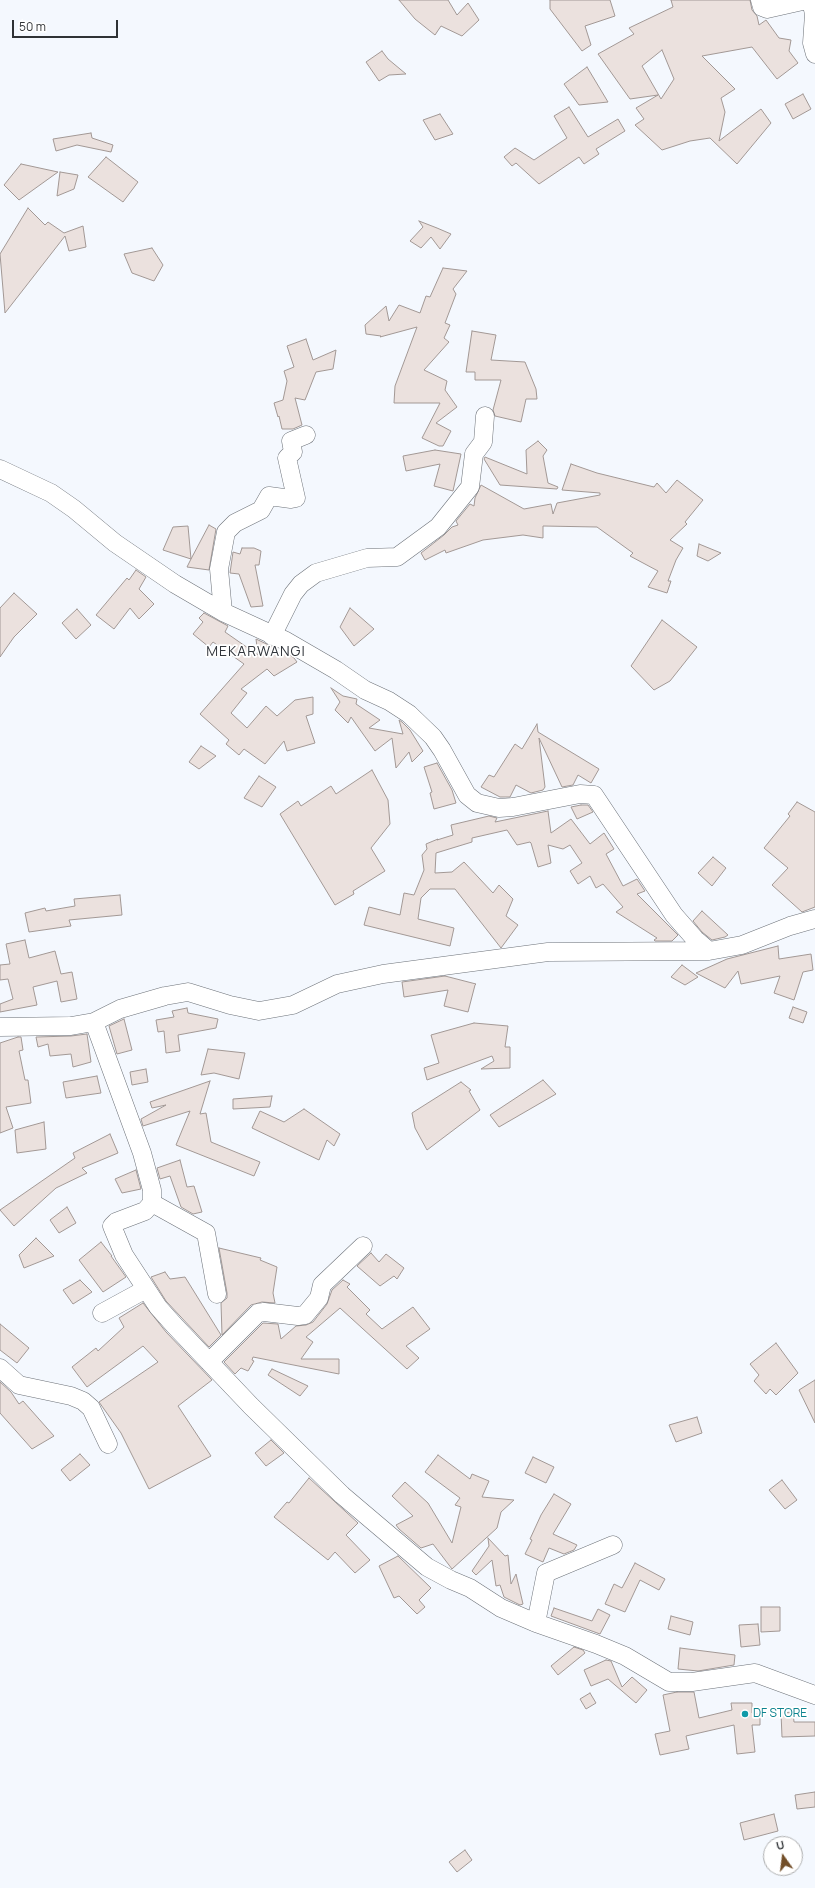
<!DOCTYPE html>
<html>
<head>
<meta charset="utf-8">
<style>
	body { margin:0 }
	#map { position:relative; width:815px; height:1888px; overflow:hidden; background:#f4f8fe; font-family:Manrope,sans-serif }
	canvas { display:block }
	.north { position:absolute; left:763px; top:1836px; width:40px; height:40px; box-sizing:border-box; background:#fff; border:1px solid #acadae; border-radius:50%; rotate:346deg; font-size:11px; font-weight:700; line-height:16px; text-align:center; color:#2f3235 }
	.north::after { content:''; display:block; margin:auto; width:14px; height:18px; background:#724e28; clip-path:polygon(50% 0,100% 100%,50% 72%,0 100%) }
	.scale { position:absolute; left:12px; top:20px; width:106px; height:18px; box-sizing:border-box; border:2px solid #2f3235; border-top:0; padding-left:5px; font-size:12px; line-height:14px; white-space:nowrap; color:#2f3235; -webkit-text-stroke:3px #fff; paint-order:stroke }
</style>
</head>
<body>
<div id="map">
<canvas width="815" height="1888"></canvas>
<div class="north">U</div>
<div class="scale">50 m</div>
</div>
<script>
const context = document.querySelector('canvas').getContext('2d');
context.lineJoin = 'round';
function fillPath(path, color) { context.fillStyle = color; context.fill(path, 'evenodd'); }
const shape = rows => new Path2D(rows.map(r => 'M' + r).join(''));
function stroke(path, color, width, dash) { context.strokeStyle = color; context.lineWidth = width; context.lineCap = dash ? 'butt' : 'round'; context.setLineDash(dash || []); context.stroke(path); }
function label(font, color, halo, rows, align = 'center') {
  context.font = font + ' Manrope,sans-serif'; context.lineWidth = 3.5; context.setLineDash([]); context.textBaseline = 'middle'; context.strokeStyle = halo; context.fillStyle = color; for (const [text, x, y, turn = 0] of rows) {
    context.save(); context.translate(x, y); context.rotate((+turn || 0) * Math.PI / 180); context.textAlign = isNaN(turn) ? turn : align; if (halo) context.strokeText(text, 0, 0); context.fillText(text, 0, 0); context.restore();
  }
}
const building = shape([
	[399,0,448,0,457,15,468,3,479,20,462,36,441,26,435,35,415,19,399,0],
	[550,0,610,0,615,16,585,26,591,45,582,51,550,9,550,0],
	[671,0,750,0,752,10,757,16,759,25,766,20,779,38,791,40,789,51,798,63,777,79,752,47,702,56,735,89,721,98,725,112,719,141,761,109,771,123,737,164,710,138,690,141,662,150,635,125,644,119,636,108,658,95,630,99,598,54,634,34,629,28,673,7,671,0],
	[662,50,674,79,661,99,642,66,662,50],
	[382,51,388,59,406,74,389,75,379,81,366,62,382,51],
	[587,67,608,102,579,105,564,84,587,67],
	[803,94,811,109,793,119,785,104,803,94],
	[569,107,588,137,618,119,625,131,596,149,599,154,584,164,579,157,539,184,516,163,512,166,504,157,515,148,534,160,567,138,554,116,569,107],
	[440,114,453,134,435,140,423,120,440,114],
	[91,133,92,138,113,145,111,152,77,145,56,151,53,139,91,133],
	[106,157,138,182,123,202,88,177,106,157],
	[21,164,58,172,19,200,4,185,21,164],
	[60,172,78,175,74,189,57,196,60,172],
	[28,208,45,225,48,222,64,233,83,226,86,247,69,251,65,236,5,313,0,254,28,208],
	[419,221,437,228,451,234,440,249,431,237,421,248,410,241,423,227,419,221],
	[152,248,163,265,154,281,132,273,124,254,152,248],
	[443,268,467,271,453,289,456,294,445,323,450,325,444,338,449,342,424,370,447,381,445,390,457,407,436,423,451,431,443,446,439,446,422,438,440,403,394,403,395,386,417,327,380,337,381,336,366,334,365,325,386,306,389,321,399,305,420,313,426,296,430,297,443,268],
	[472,331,496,335,491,360,525,362,536,389,537,399,526,399,521,422,495,416,493,410,501,380,475,380,475,372,466,372,472,331],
	[306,339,313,360,336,350,333,369,316,372,305,400,295,398,302,425,293,429,282,429,279,416,278,417,274,403,283,400,287,381,284,371,294,367,287,346,306,339],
	[538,441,547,450,543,456,548,483,558,487,557,489,500,485,484,459,485,457,527,474,526,450,538,441],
	[435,450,461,454,453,491,434,486,440,464,406,471,403,456,435,450],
	[571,464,597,473,654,487,657,483,666,493,677,480,703,500,685,522,687,524,670,540,683,548,676,560,668,581,671,581,667,593,648,587,658,571,630,556,633,553,597,527,543,526,543,538,523,535,483,540,446,553,445,550,425,560,421,553,444,535,452,527,458,525,456,521,470,504,474,506,475,498,481,485,524,509,551,504,553,514,557,503,600,495,600,493,562,490,571,464],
	[209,525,216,529,209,570,187,567,191,559,163,550,173,527,188,526,191,559,209,525],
	[699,544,721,553,708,561,697,556,699,544],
	[242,548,254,548,261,551,259,565,255,565,263,606,251,607,239,574,230,573,233,552,240,554,242,548],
	[136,570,146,577,139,589,154,604,139,619,130,608,114,629,96,615,127,578,129,580,136,570],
	[14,593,37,614,14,637,0,657,0,608,14,593],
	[350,608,374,629,354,646,340,627,350,608],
	[77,609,91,625,76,639,62,623,77,609],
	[204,613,228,626,225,632,258,655,256,639,273,647,281,654,287,653,294,658,297,662,274,676,267,669,241,689,247,693,231,713,247,728,266,706,277,716,295,700,313,697,313,714,306,716,315,743,287,751,284,741,265,764,244,749,239,755,226,744,229,740,200,714,244,664,213,642,209,647,193,634,203,622,199,618,204,613],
	[662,620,697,647,670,681,654,690,631,666,662,620],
	[331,688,343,696,357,699,356,704,380,720,369,728,403,734,399,720,402,722,410,730,423,751,412,762,409,752,396,768,392,738,375,751,351,717,348,723,335,710,340,702,331,688],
	[537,724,538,732,599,769,591,783,578,775,573,785,562,787,539,738,545,787,543,790,531,793,516,785,510,797,500,797,481,787,489,775,494,777,515,744,522,749,537,724],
	[201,746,216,756,199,769,189,762,201,746],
	[437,763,452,790,456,803,434,809,430,793,432,792,424,767,437,763],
	[372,770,388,800,390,824,371,848,385,871,353,891,354,894,335,905,280,814,298,801,301,806,331,786,336,794,372,770],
	[259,776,276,787,262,807,244,798,259,776],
	[797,802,815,812,815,907,802,912,772,885,788,868,764,848,790,816,788,814,797,802],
	[581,805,588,805,593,812,577,819,571,807,581,805],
	[548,811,551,833,571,819,590,844,604,833,614,849,606,854,623,886,637,879,645,891,637,894,678,935,672,941,655,941,654,940,657,938,616,912,623,907,603,884,596,888,590,876,578,884,570,871,582,863,570,845,563,849,548,845,551,863,538,867,531,843,530,842,517,845,507,830,472,838,472,842,436,853,435,873,452,872,464,862,493,893,499,885,513,899,506,916,518,925,501,948,455,889,430,889,421,898,418,919,454,928,450,946,364,925,369,907,400,915,404,893,414,895,424,870,422,855,427,849,426,844,438,839,437,840,453,835,451,825,489,816,497,818,495,822,548,811],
	[713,857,726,868,712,886,698,873,713,857],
	[120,895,122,915,69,920,71,926,29,932,25,913,45,908,46,911,75,906,74,899,120,895],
	[702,911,728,935,725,937,712,940,702,932,693,921,702,911],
	[25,940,29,958,55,951,61,974,72,972,77,999,61,1002,57,981,33,987,37,1005,0,1012,0,1004,13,999,8,979,0,980,0,965,10,964,6,944,25,940],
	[778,946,779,959,811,954,813,970,803,972,794,1000,774,993,780,976,741,984,738,971,725,988,696,973,727,959,778,946],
	[682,965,698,977,685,985,671,977,682,965],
	[445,976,476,984,475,985,468,1012,444,1006,448,990,404,997,402,982,445,976],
	[793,1007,807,1012,803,1023,789,1018,793,1007],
	[187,1008,188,1013,218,1019,216,1028,178,1035,180,1051,166,1053,164,1031,158,1032,156,1020,174,1017,172,1011,187,1008],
	[124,1019,132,1050,117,1054,109,1026,124,1019],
	[474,1023,508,1026,505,1047,510,1047,510,1068,481,1069,494,1061,492,1056,427,1080,424,1068,439,1063,431,1035,474,1023],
	[87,1034,91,1062,73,1067,71,1054,50,1056,48,1044,38,1047,36,1037,71,1036,87,1034],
	[18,1037,21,1037,23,1050,19,1051,25,1080,28,1080,31,1103,6,1107,13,1128,0,1133,0,1043,18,1037],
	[208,1049,245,1053,239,1079,214,1073,201,1075,208,1049],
	[146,1069,148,1082,132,1085,130,1072,146,1069],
	[97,1076,101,1093,66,1098,63,1082,97,1076],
	[543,1080,556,1094,499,1127,490,1115,543,1080],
	[210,1081,200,1114,206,1113,211,1142,260,1162,254,1176,176,1145,190,1111,143,1126,141,1119,166,1105,152,1108,150,1102,210,1081],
	[461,1082,471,1090,469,1091,480,1110,427,1150,415,1128,412,1113,461,1082],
	[272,1096,270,1107,233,1109,233,1099,272,1096],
	[304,1109,340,1134,334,1146,327,1140,319,1160,252,1128,260,1111,284,1122,304,1109],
	[44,1122,46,1149,17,1153,15,1130,44,1122],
	[110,1134,118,1153,82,1168,87,1173,56,1188,14,1226,0,1210,75,1158,73,1153,110,1134],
	[180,1160,187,1187,194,1186,202,1212,193,1214,181,1207,170,1176,160,1179,157,1168,180,1160],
	[136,1170,141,1189,122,1193,115,1179,136,1170],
	[67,1207,76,1223,59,1233,50,1220,67,1207],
	[36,1238,54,1256,24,1268,19,1255,36,1238],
	[101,1242,112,1256,111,1256,126,1277,103,1292,79,1260,101,1242],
	[219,1248,261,1258,260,1260,277,1267,273,1293,275,1303,262,1302,251,1305,222,1335,221,1303,227,1298,227,1293,219,1248],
	[371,1253,379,1262,386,1254,404,1268,397,1279,394,1276,380,1286,357,1266,371,1253],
	[165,1272,170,1279,185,1277,221,1335,209,1347,166,1301,151,1277,165,1272],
	[80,1280,92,1292,73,1304,63,1290,80,1280],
	[343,1280,350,1284,347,1287,370,1310,366,1314,382,1329,413,1307,430,1329,406,1346,419,1358,407,1369,340,1308,306,1337,313,1342,301,1359,339,1359,339,1374,253,1357,252,1360,254,1361,248,1371,241,1368,235,1374,224,1362,263,1323,278,1324,281,1339,296,1326,306,1325,313,1322,327,1304,332,1290,343,1280],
	[143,1303,166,1332,212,1380,178,1406,211,1456,149,1489,121,1433,99,1402,158,1362,143,1346,87,1387,72,1367,96,1348,98,1351,124,1327,119,1318,143,1303],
	[0,1324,29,1348,17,1363,0,1350,0,1324],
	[776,1343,798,1373,776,1395,770,1389,766,1394,754,1381,759,1375,750,1364,776,1343],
	[272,1369,308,1386,300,1396,268,1375,272,1369],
	[815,1380,815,1423,799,1390,815,1380],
	[0,1382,11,1392,19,1404,23,1401,54,1436,32,1449,0,1413,0,1382],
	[697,1417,702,1433,676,1442,669,1425,697,1417],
	[271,1440,284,1453,266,1466,255,1453,271,1440],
	[80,1454,90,1465,70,1481,61,1470,80,1454],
	[438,1455,470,1479,472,1474,489,1481,482,1497,514,1500,501,1512,497,1528,452,1569,433,1544,421,1548,399,1529,396,1525,413,1516,392,1496,405,1482,428,1503,452,1543,461,1507,455,1505,460,1498,425,1472,438,1455],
	[533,1457,554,1467,546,1483,525,1473,533,1457],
	[309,1478,358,1523,346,1535,370,1560,355,1573,335,1552,328,1560,274,1517,287,1502,289,1503,309,1478],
	[782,1480,797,1500,785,1509,769,1490,782,1480],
	[554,1494,571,1504,553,1534,577,1545,574,1550,564,1554,549,1548,543,1562,525,1554,532,1540,530,1539,541,1515,554,1494],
	[488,1538,505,1556,508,1555,511,1584,516,1574,523,1604,520,1605,504,1597,500,1585,496,1586,492,1560,476,1575,472,1571,489,1546,488,1538],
	[398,1556,431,1588,419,1600,425,1607,417,1614,399,1596,394,1598,379,1566,398,1556],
	[635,1563,665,1579,659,1590,640,1580,625,1612,605,1604,614,1584,622,1588,635,1563],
	[761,1607,780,1607,780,1631,761,1632,761,1607],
	[554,1608,592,1621,598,1609,610,1615,600,1634,551,1616,554,1608],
	[671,1616,693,1622,690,1635,668,1629,671,1616],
	[758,1624,760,1645,741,1647,739,1625,758,1624],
	[574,1647,583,1650,585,1653,558,1675,551,1666,574,1647],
	[680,1648,735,1655,734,1665,698,1671,678,1669,680,1648],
	[606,1660,611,1661,622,1687,632,1677,647,1690,636,1703,608,1679,591,1686,584,1670,606,1660],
	[677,1692,694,1692,699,1718,732,1710,731,1703,752,1703,752,1713,760,1715,760,1725,752,1725,755,1752,737,1754,734,1725,686,1736,689,1749,660,1755,655,1734,670,1731,663,1695,677,1692],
	[590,1693,596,1703,586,1709,580,1699,590,1693],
	[793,1712,794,1722,815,1722,815,1736,782,1737,781,1713,793,1712],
	[815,1792,815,1807,797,1809,795,1795,815,1792],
	[774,1814,778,1831,744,1840,740,1823,774,1814],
	[465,1850,472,1860,457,1872,449,1862,465,1850]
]);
const minor = shape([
	[760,0,762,7,767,9,807,0],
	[811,0,814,14,812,43,815,54],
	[0,469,51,493,74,509,115,543,175,584,223,612,286,641,336,670,365,690,389,701,409,714,433,737,442,750,467,795,477,803,499,808,513,807,580,794,594,795,674,915,695,939,709,951,742,945,790,926,815,919],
	[223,612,219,569,226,532,235,523,261,510,269,496,291,499,296,498,287,458,293,452,291,441,306,435],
	[272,636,293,594,301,584,316,573,367,558,397,557,438,527,470,487,474,454,483,442,485,416],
	[94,1022,142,1153,152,1190,152,1203,145,1211,116,1222,112,1226,124,1255,158,1307,174,1325,251,1406,342,1495,427,1567,451,1580,470,1588,501,1608,536,1623,596,1644,625,1656,669,1682,692,1682,755,1673,815,1695],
	[0,1027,71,1026,94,1022,120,1009,165,996,188,992,230,1005,259,1011,293,1005,337,984,383,974,548,952,709,951],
	[152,1203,206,1233,217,1294],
	[102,1313,146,1289],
	[209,1362,258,1313,264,1312,298,1316,305,1315,319,1298,322,1285,363,1246],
	[0,1368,19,1385,71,1396,83,1401,91,1408,108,1444],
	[536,1623,546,1573,613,1545]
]);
const markers = [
	[745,1714,4,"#0f9aa8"]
];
const cultureNames = [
	["DF STORE",753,1714]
];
const quarterNames = [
	["MEKARWANGI",256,652]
];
fillPath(building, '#ebe1de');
stroke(building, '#a29895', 1);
stroke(minor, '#6d7279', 19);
stroke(minor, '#fff', 18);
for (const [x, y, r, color] of markers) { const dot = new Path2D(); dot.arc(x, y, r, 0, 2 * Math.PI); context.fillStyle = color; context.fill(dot); stroke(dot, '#fff', 1.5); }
label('12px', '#0d838f', '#fff', cultureNames, 'left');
context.letterSpacing = '1px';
label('14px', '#31353b', '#fff', quarterNames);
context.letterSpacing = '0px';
</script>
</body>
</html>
